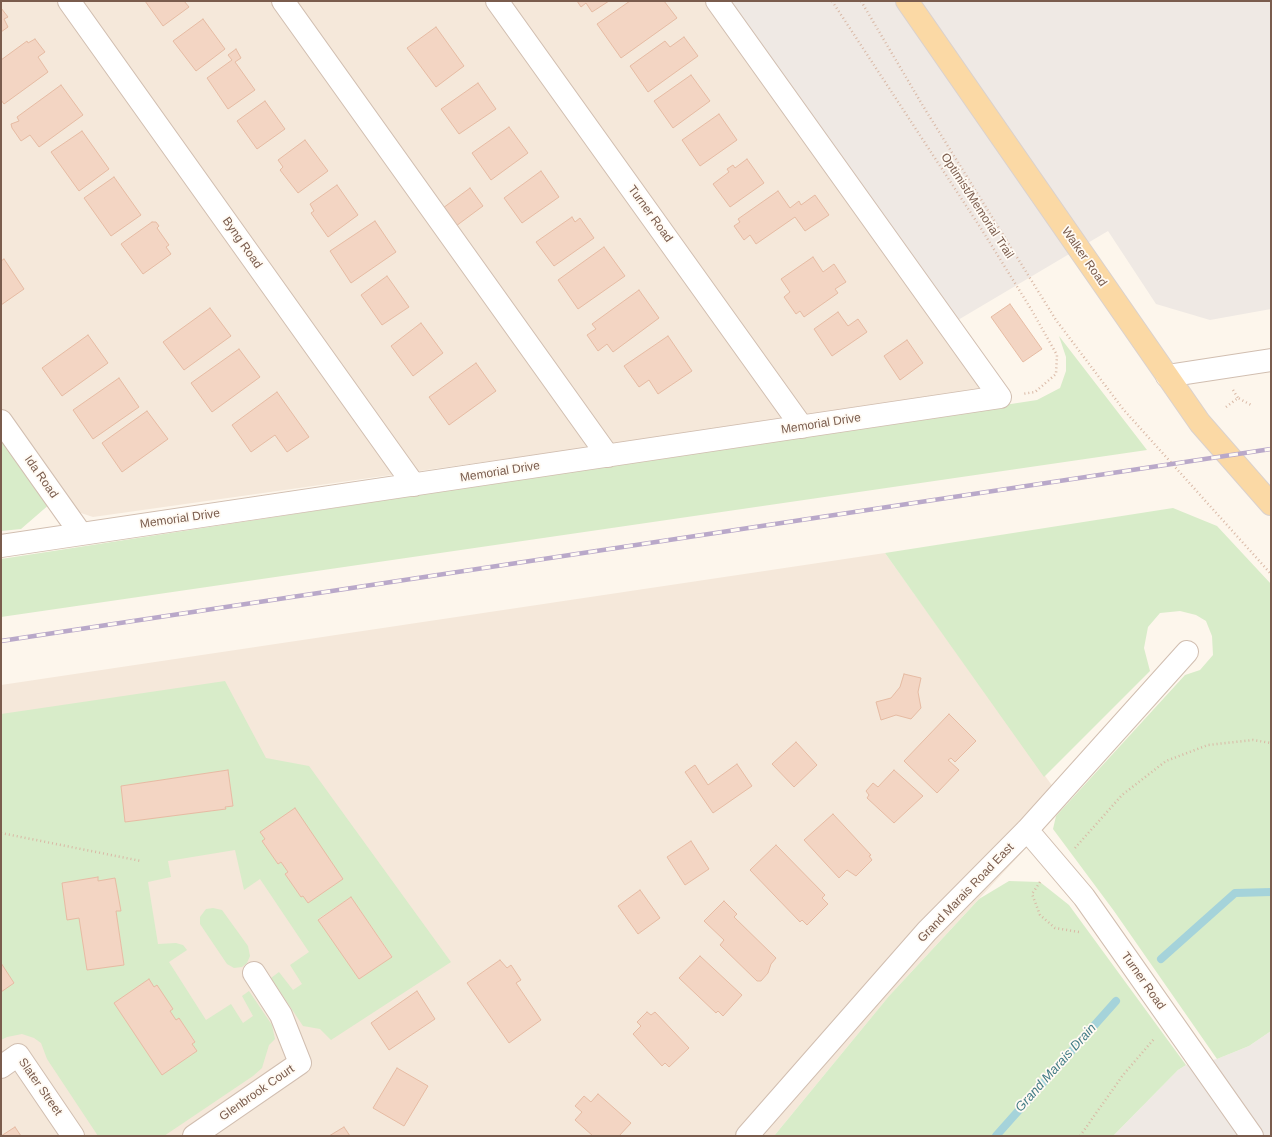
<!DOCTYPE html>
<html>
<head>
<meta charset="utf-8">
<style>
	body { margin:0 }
	#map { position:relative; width:1272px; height:1137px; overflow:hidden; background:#fdf6ec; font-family:Helvetica,sans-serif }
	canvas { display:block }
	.frame { position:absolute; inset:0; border:2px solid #7a5c4d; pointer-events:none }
</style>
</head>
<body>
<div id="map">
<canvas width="1272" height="1137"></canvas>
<div class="frame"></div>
</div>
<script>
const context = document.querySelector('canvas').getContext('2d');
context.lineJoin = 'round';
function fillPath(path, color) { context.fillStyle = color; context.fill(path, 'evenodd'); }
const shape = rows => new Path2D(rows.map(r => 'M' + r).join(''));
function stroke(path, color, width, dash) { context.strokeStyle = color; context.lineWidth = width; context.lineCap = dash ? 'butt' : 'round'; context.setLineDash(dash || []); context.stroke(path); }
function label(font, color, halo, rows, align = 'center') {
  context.font = font + ' Helvetica,sans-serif'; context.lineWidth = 3.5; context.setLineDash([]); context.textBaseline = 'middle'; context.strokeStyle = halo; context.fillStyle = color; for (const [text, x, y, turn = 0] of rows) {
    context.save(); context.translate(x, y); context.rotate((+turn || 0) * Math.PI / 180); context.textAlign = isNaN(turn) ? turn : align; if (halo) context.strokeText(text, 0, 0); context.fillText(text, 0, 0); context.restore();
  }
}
const residential = shape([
	[1,1,729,1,958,320,980,392,93,517,51,503,1,435],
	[885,553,1066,805,889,996,774,1136,1,1136,1,685]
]);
const industrial = shape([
	[729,1,1271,1,1271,309,1210,320,1156,304,1108,231,958,320],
	[1271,1031,1271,1136,1113,1136,1178,1070,1186,1065,1217,1059,1249,1046]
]);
const green = shape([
	[1059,336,1147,450,1,617,1,559,1037,400,1060,388,1066,371,1066,357],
	[1,435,51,503,21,529,1,531],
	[1173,508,1217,526,1271,584,1271,1031,1249,1046,1217,1059,1114,911,1053,829,1056,816,1185,675,1200,670,1213,655,1212,636,1206,621,1196,615,1180,611,1160,613,1148,627,1144,648,1150,671,1044,777,885,553],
	[225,681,266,758,309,766,451,962,331,1040,320,1029,303,1026,271,978,279,972,293,990,302,984,290,965,309,952,260,879,244,890,235,850,168,861,171,877,148,882,158,944,176,943,183,945,187,950,169,962,206,1020,231,1004,243,1023,253,1016,242,996,249,991,272,1025,275,1039,269,1045,262,1068,253,1076,164,1136,98,1136,47,1059,41,1043,34,1038,22,1034,7,1037,1,1040,1,992,14,983,1,963,1,714],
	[228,770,233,806,225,807,225,809,125,822,121,786],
	[295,809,343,879,308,903,303,896,301,897,285,874,288,872,281,862,278,864,263,841,265,839,260,832],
	[97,877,98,881,115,878,120,910,116,911,124,964,87,970,79,918,67,919,62,883],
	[351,897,392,956,359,979,318,919],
	[149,979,176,1020,179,1018,195,1041,192,1044,197,1051,162,1075,114,1003],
	[1009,881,1040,882,1069,905,1186,1065,1178,1070,1113,1136,774,1136,889,996,979,899],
	[213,908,222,910,248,946,250,956,247,963,242,967,234,968,227,964,200,924,200,917,206,909]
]);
const stream = shape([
	[1161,959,1235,893,1271,892],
	[996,1136,1116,1001]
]);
const building = shape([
	[145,1,184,1,189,7,163,26,145,1],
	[577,1,609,1,592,12,586,3,581,7,577,1],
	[630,1,664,1,677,18,621,58,597,24,630,1],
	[1,8,8,17,4,19,8,27,1,32,1,8],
	[203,19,225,49,196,71,173,41,203,19],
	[436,27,464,66,436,87,407,48,436,27],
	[684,37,698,56,648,92,630,66,665,41,670,47,684,37],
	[35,39,45,52,38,57,48,72,4,104,1,100,1,60,27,41,28,43,35,39],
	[236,49,241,58,235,62,255,90,228,109,207,78,232,60,228,55,236,49],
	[691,75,710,101,673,128,654,101,691,75],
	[478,83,496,109,459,134,441,109,478,83],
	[61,85,83,115,39,147,30,135,21,141,12,128,11,124,19,121,17,117,61,85],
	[265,101,285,129,257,149,237,121,265,101],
	[719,114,737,140,700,166,682,140,719,114],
	[509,127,528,153,491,180,472,153,509,127],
	[82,131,109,169,79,191,51,152,82,131],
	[305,140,328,171,298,193,280,170,283,167,278,160,305,140],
	[747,159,764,183,730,207,713,184,729,172,727,169,733,165,735,168,747,159],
	[541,171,559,197,522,223,504,198,541,171],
	[114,177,141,215,111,236,84,198,114,177],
	[337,185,358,215,328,237,311,213,314,211,310,204,337,185],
	[470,188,483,206,456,226,443,208,470,188],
	[778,191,790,208,799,201,801,205,815,195,829,215,805,231,795,217,756,244,750,235,744,240,734,226,740,222,738,219,778,191],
	[572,217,575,222,580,218,594,238,554,266,536,242,572,217],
	[375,221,396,252,351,283,330,251,375,221],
	[152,222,156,222,159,226,157,228,169,245,166,247,171,254,143,274,121,244,152,222],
	[604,247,625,276,578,309,558,280,604,247],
	[813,257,823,272,834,264,846,282,835,289,838,293,804,317,800,311,796,314,784,297,790,292,781,279,813,257],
	[4,259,24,289,1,305,1,261,4,259],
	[387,276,409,307,382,325,361,295,387,276],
	[639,290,659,318,613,352,607,344,598,351,587,335,596,329,592,324,639,290],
	[1010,304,1042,349,1023,362,991,317,1010,304],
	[210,308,231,336,184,370,163,342,210,308],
	[838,312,848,326,858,319,867,332,832,356,814,329,838,312],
	[421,323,443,353,413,376,391,346,421,323],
	[88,335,108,363,62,396,42,368,88,335],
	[668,336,692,371,658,394,649,380,639,387,624,366,668,336],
	[907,340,923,363,900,380,884,356,907,340],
	[239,349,260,377,212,412,191,383,239,349],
	[476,363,496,391,449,425,429,397,476,363],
	[119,378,139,407,93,439,73,410,119,378],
	[277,392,309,437,287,452,275,435,251,452,232,425,277,392],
	[147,411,168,439,122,472,102,443,147,411],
	[904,674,921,678,918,692,921,708,911,719,896,715,881,720,876,702,891,698,900,687,904,674],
	[949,714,976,741,955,762,951,758,948,760,959,770,937,793,904,761,949,714],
	[796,742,817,765,794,787,772,764,796,742],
	[737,764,752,786,713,813,685,772,695,765,708,785,737,764],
	[228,770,233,806,225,807,226,809,125,822,121,786,228,770],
	[894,770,923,796,894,823,867,798,869,795,866,791,873,783,878,787,894,770],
	[295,808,343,879,308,903,303,896,301,897,285,874,288,872,281,862,278,864,262,841,265,839,260,832,295,808],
	[833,814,871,855,869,856,872,860,856,876,847,870,839,878,804,840,833,814],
	[691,841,709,869,685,885,667,857,691,841],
	[776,845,825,895,822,898,828,904,807,925,802,920,800,922,750,870,776,845],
	[98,877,98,881,115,878,121,911,116,911,124,965,87,970,79,918,67,920,62,883,98,877],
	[640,890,660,918,638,934,618,906,640,890],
	[351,897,392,957,359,979,318,920,351,897],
	[724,901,737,914,734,917,776,958,771,964,768,973,761,981,757,981,720,945,724,940,704,921,724,901],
	[700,956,742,995,723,1016,718,1011,716,1013,679,978,700,956],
	[500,960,507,968,511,965,521,980,516,983,541,1020,509,1043,467,983,500,960],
	[1,963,14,983,1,992,1,963],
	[149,979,154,987,157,985,173,1009,170,1011,176,1020,179,1018,195,1042,192,1044,197,1051,162,1075,114,1003,149,979],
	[417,991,435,1019,389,1050,371,1023,417,991],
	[647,1012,651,1015,655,1012,689,1048,669,1067,665,1063,662,1066,633,1034,641,1026,637,1022,647,1012],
	[397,1068,428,1086,404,1126,373,1108,397,1068],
	[598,1094,631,1123,619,1136,593,1136,575,1120,582,1112,575,1106,584,1096,591,1102,598,1094],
	[15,1127,21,1136,1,1136,15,1127],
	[344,1127,350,1136,329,1136,344,1127]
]);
const path = shape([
	[832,1,982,230,1031,309,1057,355,1056,374,1035,392,1022,394],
	[861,1,923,106,1056,320,1123,409,1271,574],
	[1233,390,1238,398],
	[1226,407,1238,398,1253,406],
	[1,833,141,861],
	[1075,848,1122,795,1166,761,1208,745,1253,740,1271,743],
	[1040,882,1032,894,1040,915,1055,928,1079,932],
	[1080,1136,1123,1075,1154,1039,1153,1038]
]);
const minor = shape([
	[69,1,414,485],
	[283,1,608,456],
	[497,1,802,427],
	[1167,376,1271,360],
	[1,421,81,534],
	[1,546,1000,397,717,1],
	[1027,830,1084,897,1252,1136],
	[1,1067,18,1055,73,1136],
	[194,1136,300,1063,281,1015,254,973],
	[747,1136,927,931,1027,830,1187,652]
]);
const major = shape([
	[907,1,1200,423,1271,504]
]);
const rail = shape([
	[1,641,1271,449]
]);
const streetNames = [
	["Optimist/Memorial Trail",977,206,57],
	["Turner Road",650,214,54],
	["Byng Road",242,243,55],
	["Walker Road",1084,257,55],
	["Memorial Drive",821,424,-9],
	["Memorial Drive",500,472,-9],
	["Ida Road",41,477,55],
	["Memorial Drive",180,519,-8],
	["Grand Marais Road East",966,893,-46],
	["Turner Road",1143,981,55],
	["Slater Street",40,1087,55],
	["Glenbrook Court",257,1093,-35]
];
const waterNames = [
	["Grand Marais Drain",1056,1068,-48]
];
fillPath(residential, '#f5e8da');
fillPath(industrial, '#efe9e4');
fillPath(green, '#d8ecc9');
stroke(stream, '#a5d3da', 8);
fillPath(building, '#f3d5c3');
stroke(building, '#e6bba3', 1);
stroke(minor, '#d1beb0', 24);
stroke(major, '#dad1cd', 24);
stroke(path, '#d9b8a5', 2.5, [1, 3]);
stroke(minor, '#fff', 22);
stroke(major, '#fbd9a5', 22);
stroke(rail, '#b9a8c9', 4.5);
stroke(rail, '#fffaf3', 3, [9]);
label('12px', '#7a5c4d', '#fffaf3', streetNames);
label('italic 13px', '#437c86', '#fffaf3', waterNames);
</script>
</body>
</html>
